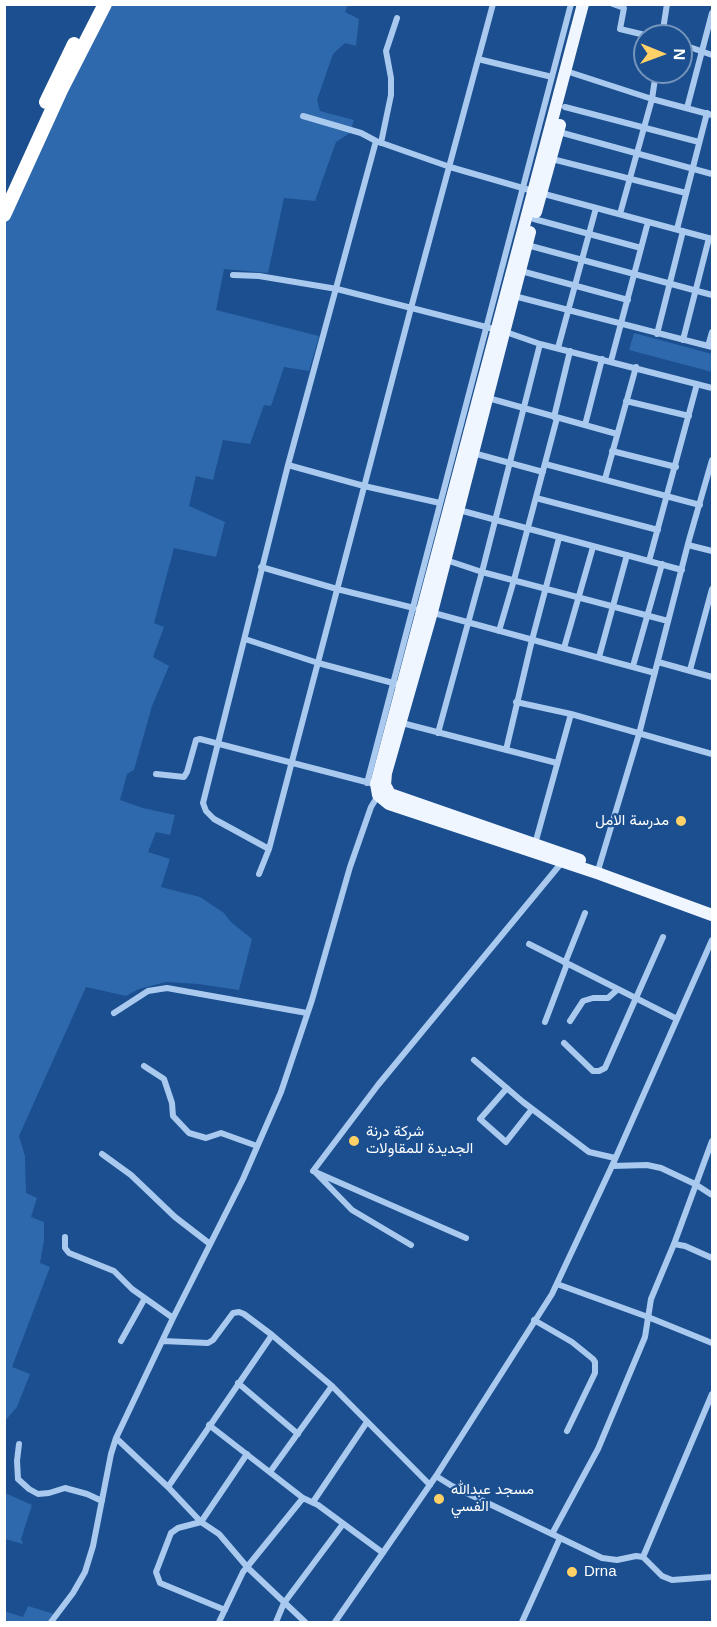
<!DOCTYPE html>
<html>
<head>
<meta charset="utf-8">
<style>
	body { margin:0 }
	#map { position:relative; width:717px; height:1627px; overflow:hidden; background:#1b4f8f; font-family:Arial,sans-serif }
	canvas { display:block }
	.frame { position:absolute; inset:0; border:6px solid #fff; pointer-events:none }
	.north { position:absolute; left:633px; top:24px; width:60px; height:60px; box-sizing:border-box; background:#1b4f8f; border:2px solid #7695bc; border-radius:50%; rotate:91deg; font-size:16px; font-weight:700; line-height:24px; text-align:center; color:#fff }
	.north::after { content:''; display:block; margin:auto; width:21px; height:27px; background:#ffd166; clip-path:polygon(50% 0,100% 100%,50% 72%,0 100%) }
</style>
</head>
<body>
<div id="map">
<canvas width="717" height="1627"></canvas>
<div class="frame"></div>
<div class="north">N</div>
</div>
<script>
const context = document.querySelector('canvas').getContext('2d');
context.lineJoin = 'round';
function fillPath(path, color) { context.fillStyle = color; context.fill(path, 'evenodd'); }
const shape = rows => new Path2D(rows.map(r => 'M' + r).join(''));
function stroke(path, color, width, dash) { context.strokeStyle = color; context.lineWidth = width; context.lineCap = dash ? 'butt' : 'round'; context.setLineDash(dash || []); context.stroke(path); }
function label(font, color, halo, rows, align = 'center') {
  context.font = font + ' Arial,Vazirmatn,sans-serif'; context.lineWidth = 4.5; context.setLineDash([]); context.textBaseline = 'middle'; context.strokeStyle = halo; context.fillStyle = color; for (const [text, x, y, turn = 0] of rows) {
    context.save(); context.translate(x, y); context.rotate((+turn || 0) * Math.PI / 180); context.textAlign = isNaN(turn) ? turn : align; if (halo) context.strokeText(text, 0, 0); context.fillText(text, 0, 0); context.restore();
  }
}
const green = shape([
	[108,5,348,5,345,12,359,19,356,46,345,43,333,54,317,100,320,111,354,120,350,133,336,142,315,201,284,198,268,273,224,269,216,310,319,336,309,371,284,367,271,406,264,405,250,444,223,440,213,480,196,476,189,506,225,522,216,557,174,548,154,623,164,627,153,657,169,666,152,706,134,770,127,774,120,800,143,808,175,815,170,835,156,832,148,852,170,859,161,887,200,897,224,913,231,922,252,939,239,990,198,984,166,982,139,989,126,996,86,987,19,1136,25,1156,26,1193,37,1198,31,1217,44,1222,44,1240,40,1263,50,1267,12,1367,30,1374,17,1407,5,1421,5,221],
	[634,333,712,354,712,372,629,350],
	[5,1493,32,1505,21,1539,23,1544,5,1539],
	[28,1606,54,1614,47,1622,5,1622,4,1611,23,1617]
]);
const street = shape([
	[613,4,624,8,620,29,649,36],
	[662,36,667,4],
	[681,44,712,55],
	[478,59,552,77],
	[566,71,652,99,712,115],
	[565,107,699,142],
	[687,108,712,13],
	[303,116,361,133,376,141],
	[559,132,712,174],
	[381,143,391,95,391,78,386,51,397,18],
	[552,159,686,193],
	[620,214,652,99,656,72],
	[534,219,641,248],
	[677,229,707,113],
	[527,245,712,295],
	[521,271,628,300],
	[233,275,259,276,337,289,490,328],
	[514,296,712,347],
	[503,331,540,344,712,388],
	[657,334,683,231],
	[683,340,709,238],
	[708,346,712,332],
	[558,348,596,208],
	[611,361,648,222],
	[488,398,617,434],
	[626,401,689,416],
	[554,417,570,351],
	[585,425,602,359],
	[612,451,676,467],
	[473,453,543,472],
	[545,464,700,505],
	[288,465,364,486,440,503],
	[605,479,636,367],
	[536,498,658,530],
	[459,510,682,570],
	[688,545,712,551],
	[446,560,482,572,668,621],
	[649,561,697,384],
	[261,567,337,589,414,608],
	[430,612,655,673],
	[499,631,514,580,557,418],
	[245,639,318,663,397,684],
	[564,648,593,547],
	[599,657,627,555],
	[658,662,712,677],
	[633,666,662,564],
	[690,670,712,589],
	[516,702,571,714,712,754],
	[402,723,557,763],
	[438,733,482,572,540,344],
	[506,750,532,640,559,538],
	[156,774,184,777,187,772,196,740,200,739,370,783],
	[367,783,571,4],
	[535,844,571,714],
	[269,849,214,819,206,811,203,803,288,465,376,141,450,167,533,191,712,239],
	[600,873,599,867,639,734,689,540,712,460],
	[259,874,269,849,411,308,493,4],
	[712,940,612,1166,552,1294,436,1476,452,1486,602,1558,617,1560,636,1556,643,1557,662,1576,672,1580,712,1577],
	[529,944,677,1019],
	[565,963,585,913],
	[114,1013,148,991,167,988,307,1013],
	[570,1021,583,1001,593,998,608,998,618,989],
	[545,1022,567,964],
	[564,1043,593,1071,599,1071,605,1068,663,937],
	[474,1060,523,1102,589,1152,615,1158],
	[144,1066,164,1079,172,1103,173,1116,189,1133,206,1138,221,1133,257,1146],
	[507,1088,480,1119,506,1142,532,1109],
	[102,1154,131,1175,175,1217,210,1244],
	[612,1166,647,1165,661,1168,695,1184,712,1195],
	[313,1171,378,1085,563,861],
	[313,1171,466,1238],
	[316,1173,352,1210,411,1245],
	[65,1237,65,1248,69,1253,114,1271,132,1289,173,1318],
	[674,1244,685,1246,712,1258],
	[557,1284,648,1317,712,1343],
	[534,1320,572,1342,593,1359,595,1362,595,1373,567,1431],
	[121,1341,145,1298],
	[163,1341,208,1343,213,1340,233,1313,239,1312,244,1314,272,1335,332,1386,430,1485],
	[238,1383,298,1434],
	[209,1425,303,1498,318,1505,383,1553],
	[116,1438,168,1487,201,1522,219,1534,248,1568,305,1622],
	[19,1444,17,1461,18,1479,29,1489,38,1494,49,1493,65,1488,87,1494,102,1501],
	[270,1472,332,1386],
	[168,1487,272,1335],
	[313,1502,367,1422],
	[552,1534,598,1449,645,1337,651,1299,674,1244,712,1141],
	[643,1557,712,1394],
	[225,1610,160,1583,156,1572,171,1533,178,1528,201,1522,247,1454],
	[51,1622,73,1593,85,1572,93,1546,111,1454,116,1438,173,1318,243,1179,281,1092,312,1000,350,867,371,807,379,794],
	[219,1622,243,1572,303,1498],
	[276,1622,284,1603,343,1524],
	[335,1622,436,1476],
	[522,1622,560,1538]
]);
const primary = shape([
	[583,4,376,784,378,795,389,804,600,874,712,915],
	[536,212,560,125],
	[530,232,432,612,386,773,385,785,390,794,580,860]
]);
const highway = shape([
	[46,102,74,44],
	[4,215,61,90,105,4]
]);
const markers = [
	[681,821,6,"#ffd166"],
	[354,1141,6,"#ffd166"],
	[439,1499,6,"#ffd166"],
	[572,1572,6,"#ffd166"]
];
const poiNames = [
	["مدرسة الامل",669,821,"right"],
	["شركة درنة",366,1132],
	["الجديدة للمقاولات",366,1149],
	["مسجد عبدالله",451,1490],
	["الفسي",451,1507],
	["Drna",584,1572]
];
fillPath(green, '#2e69ad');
stroke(street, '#a9c9ee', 6);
stroke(primary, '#f0f6ff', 12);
stroke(highway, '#fff', 14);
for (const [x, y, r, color] of markers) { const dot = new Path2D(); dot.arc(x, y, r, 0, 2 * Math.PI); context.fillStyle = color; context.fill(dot); stroke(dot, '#1b4f8f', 2); }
label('15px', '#fff', '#1b4f8f', poiNames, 'left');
</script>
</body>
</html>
